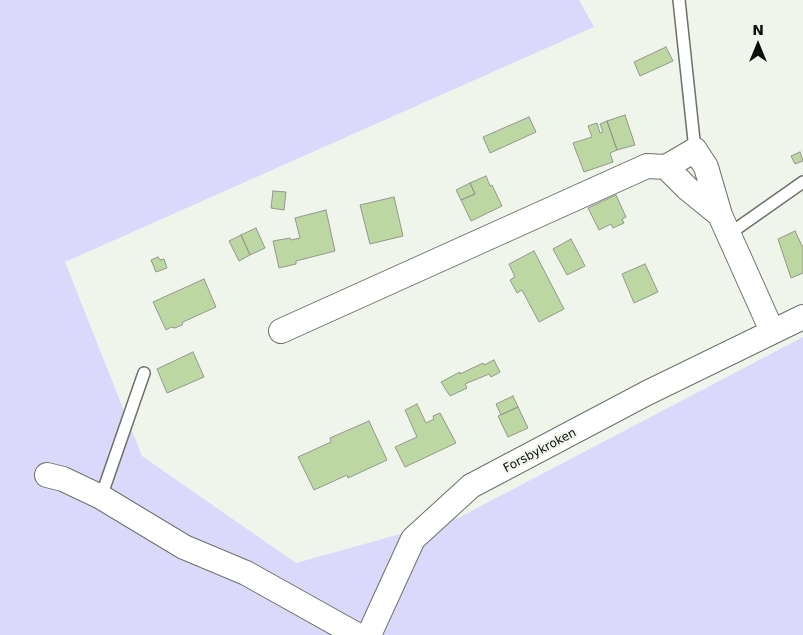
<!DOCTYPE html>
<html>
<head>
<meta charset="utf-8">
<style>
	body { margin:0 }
	#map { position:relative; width:803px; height:635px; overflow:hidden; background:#f0f5eb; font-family:"DejaVu Sans",sans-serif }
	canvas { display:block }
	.north { position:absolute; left:733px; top:20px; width:50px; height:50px; -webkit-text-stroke:4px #f0f5eb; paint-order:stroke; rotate:0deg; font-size:14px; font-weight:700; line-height:20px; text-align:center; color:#0c0e0a }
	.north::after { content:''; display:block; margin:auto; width:18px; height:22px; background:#0c0e0a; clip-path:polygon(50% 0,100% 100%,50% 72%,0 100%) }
</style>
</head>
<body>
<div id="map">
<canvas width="803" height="635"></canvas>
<div class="north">N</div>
</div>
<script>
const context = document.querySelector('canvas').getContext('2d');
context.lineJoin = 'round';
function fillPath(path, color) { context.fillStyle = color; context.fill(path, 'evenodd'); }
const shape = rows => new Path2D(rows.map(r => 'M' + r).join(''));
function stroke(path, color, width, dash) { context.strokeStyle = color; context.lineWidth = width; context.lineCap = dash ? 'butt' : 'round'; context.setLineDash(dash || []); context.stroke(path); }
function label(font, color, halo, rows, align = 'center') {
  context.font = font + ' "DejaVu Sans",sans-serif'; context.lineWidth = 4.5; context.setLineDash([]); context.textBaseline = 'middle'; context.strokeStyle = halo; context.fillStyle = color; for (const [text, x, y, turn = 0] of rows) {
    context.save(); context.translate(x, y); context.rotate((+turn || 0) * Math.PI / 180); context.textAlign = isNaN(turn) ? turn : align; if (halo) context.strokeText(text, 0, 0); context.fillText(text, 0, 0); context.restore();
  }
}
const green = shape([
	[0,0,579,0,594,27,65,262,142,456,296,563,458,518,803,337,803,635,0,635]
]);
const building = shape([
	[666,47,673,61,640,76,634,62,666,47],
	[625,115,635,145,617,150,607,121,625,115],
	[529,117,536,132,490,153,483,137,529,117],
	[607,121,617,150,610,153,613,162,584,172,573,143,592,137,588,126,597,123,600,133,603,132,600,124,607,121],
	[800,152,803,161,795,164,791,156,800,152],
	[486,176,490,186,492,185,502,206,471,221,461,200,475,194,470,183,486,176],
	[470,183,475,194,461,200,456,190,470,183],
	[273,191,286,192,284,210,271,208,273,191],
	[616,195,626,217,622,219,624,223,613,228,611,224,599,230,588,208,616,195],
	[394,197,403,236,370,244,360,205,394,197],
	[326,210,335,251,296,261,296,264,279,268,273,241,290,238,291,240,300,238,295,218,326,210],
	[256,228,265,248,250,255,241,235,256,228],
	[795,231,803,248,803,273,791,278,778,239,795,231],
	[241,235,250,255,239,261,229,241,241,235],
	[571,239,585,266,567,275,553,249,571,239],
	[534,251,564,309,539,322,522,290,517,293,510,280,515,277,509,264,534,251],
	[158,257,160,260,164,259,167,268,156,272,151,260,158,257],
	[645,264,658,292,634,303,622,274,645,264],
	[204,279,216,307,183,322,182,325,175,328,171,327,166,330,153,302,204,279],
	[193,352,204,377,167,393,157,369,193,352],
	[494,360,500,372,491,377,489,374,465,384,467,388,450,396,441,382,460,372,460,374,483,363,484,365,494,360],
	[513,396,518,407,501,415,496,404,513,396],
	[417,404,426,423,434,419,433,416,440,413,456,443,405,467,395,447,417,437,405,410,417,404],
	[518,407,528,428,508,437,498,416,518,407],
	[369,421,387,460,348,478,347,475,314,490,298,457,331,442,330,438,369,421]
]);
const service = shape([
	[679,0,695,150],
	[729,234,803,182],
	[101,497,144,373]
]);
const minor = shape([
	[720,215,688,189,666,167,695,150,706,167,720,215,772,331],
	[281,331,647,166,666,167],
	[47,475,63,479,101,497,184,547,246,573,357,635],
	[369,635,413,539,471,486,647,393,803,317]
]);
const streetNames = [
	["Forsbykroken",540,451,-28]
];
fillPath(green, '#dad9fb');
fillPath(building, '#bdd7a2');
stroke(building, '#92978d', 1);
stroke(service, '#6c7168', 14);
stroke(minor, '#6c7168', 26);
stroke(service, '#fff', 11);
stroke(minor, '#fff', 24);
label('12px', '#0c0e0a', '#f0f5eb', streetNames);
</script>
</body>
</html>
